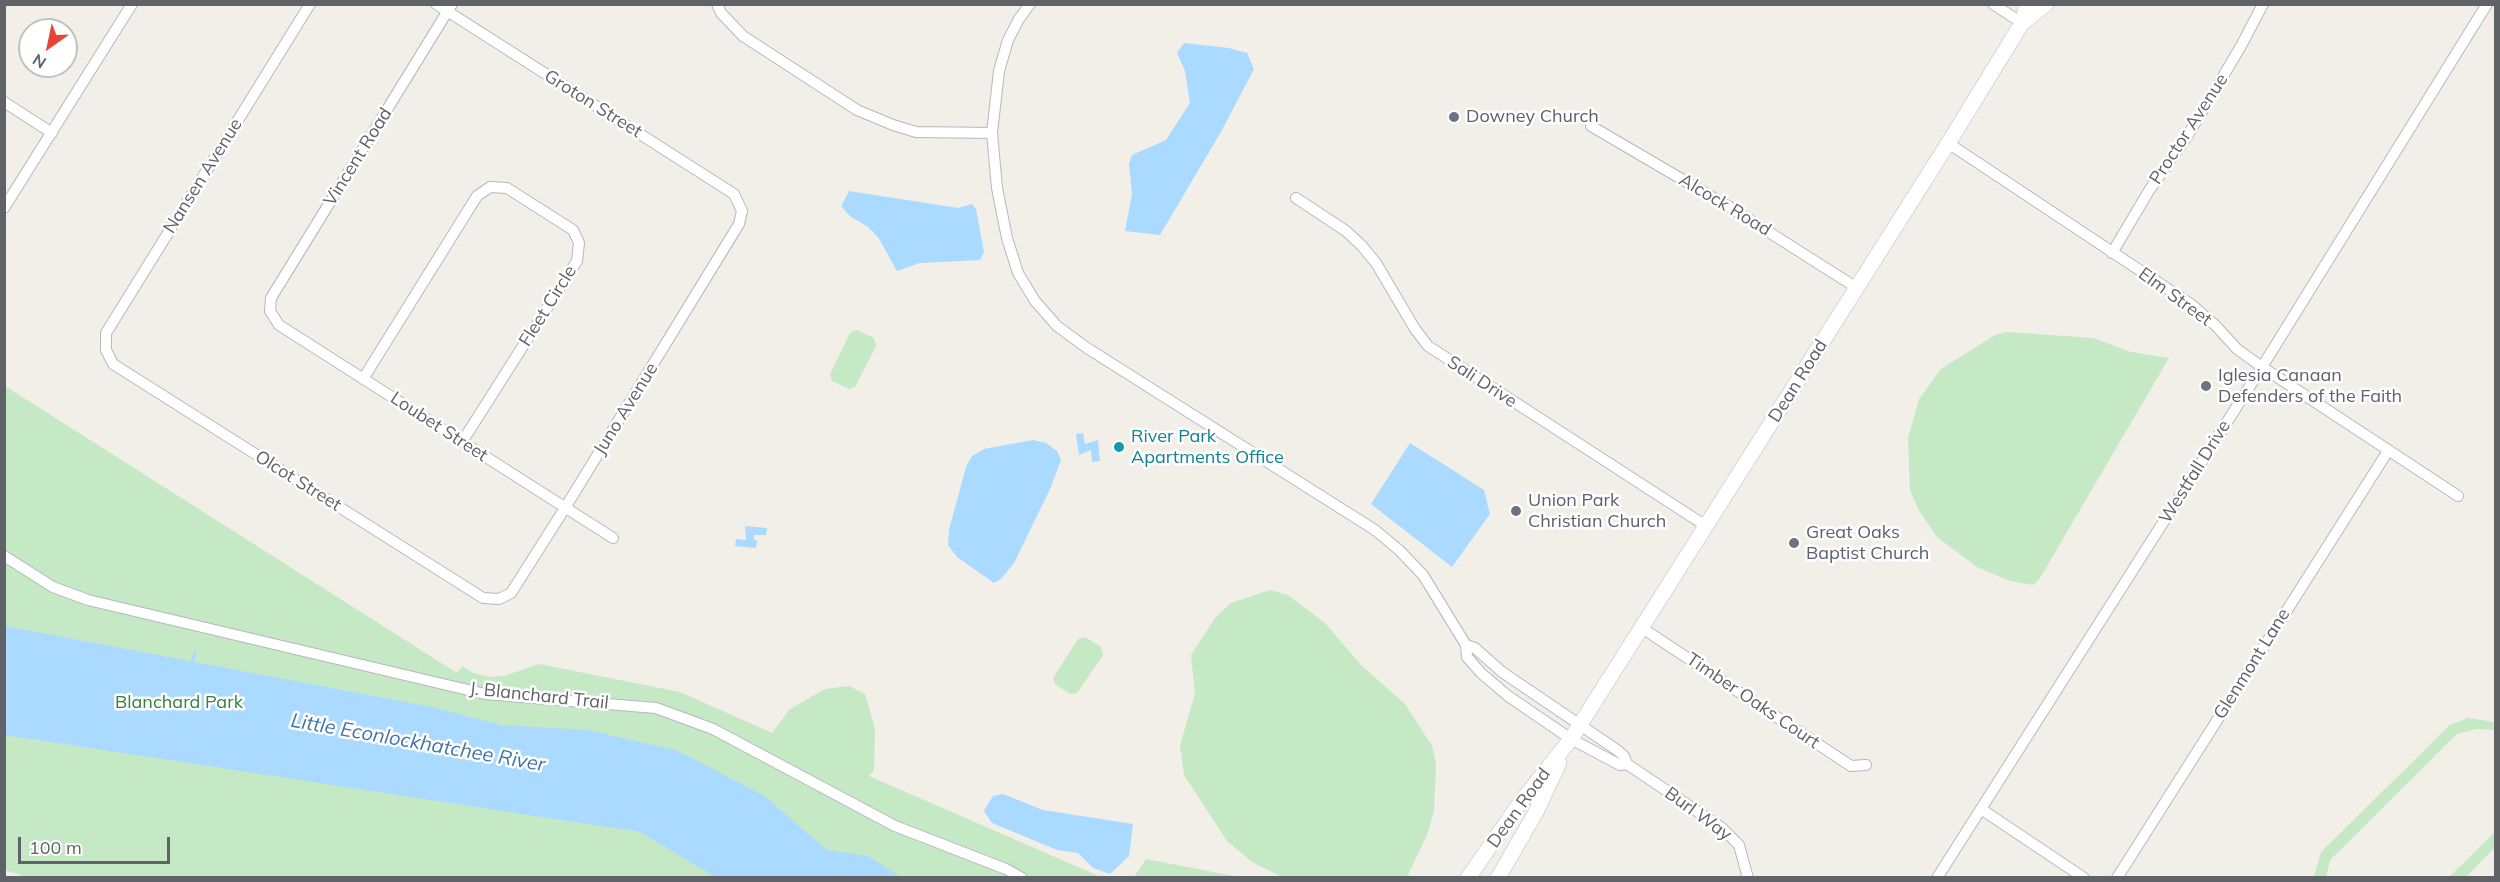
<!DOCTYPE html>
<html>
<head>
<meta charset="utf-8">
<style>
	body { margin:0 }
	#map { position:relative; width:2500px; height:882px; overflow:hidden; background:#f1efe8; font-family:Mulish,sans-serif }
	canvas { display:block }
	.frame { position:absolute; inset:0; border:6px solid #5f6368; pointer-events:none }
	.north { position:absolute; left:18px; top:18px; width:60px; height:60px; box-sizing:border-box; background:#fff; border:2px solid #bfc1c3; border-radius:50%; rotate:213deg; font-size:16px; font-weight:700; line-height:24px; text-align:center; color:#5f6368 }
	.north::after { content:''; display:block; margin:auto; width:21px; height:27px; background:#ea4335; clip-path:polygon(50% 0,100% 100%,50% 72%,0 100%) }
	.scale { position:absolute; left:18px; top:837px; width:152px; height:27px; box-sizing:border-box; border:3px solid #5f6368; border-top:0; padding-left:8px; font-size:18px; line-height:21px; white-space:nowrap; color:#5f6368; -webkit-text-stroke:4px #fff; paint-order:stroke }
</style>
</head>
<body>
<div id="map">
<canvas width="2500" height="882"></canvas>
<div class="frame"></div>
<div class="north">N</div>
<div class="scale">100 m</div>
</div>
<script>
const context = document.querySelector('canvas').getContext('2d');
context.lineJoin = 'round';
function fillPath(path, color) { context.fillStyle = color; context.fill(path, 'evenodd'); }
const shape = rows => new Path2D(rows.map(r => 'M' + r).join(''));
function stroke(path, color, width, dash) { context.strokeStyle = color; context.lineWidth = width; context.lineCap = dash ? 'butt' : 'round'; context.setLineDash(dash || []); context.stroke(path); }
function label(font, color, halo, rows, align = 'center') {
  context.font = font + ' Mulish,sans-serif'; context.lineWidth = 5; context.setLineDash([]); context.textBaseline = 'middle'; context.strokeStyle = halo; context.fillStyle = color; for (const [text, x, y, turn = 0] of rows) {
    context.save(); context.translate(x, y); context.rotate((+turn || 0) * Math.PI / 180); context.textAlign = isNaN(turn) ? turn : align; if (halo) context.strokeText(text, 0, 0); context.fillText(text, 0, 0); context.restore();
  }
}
const green = shape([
	[857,330,874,338,876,346,855,387,849,389,832,381,830,374,850,333],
	[2007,332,2093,338,2131,352,2169,358,2040,578,2033,585,2010,581,1977,567,1937,537,1918,509,1910,490,1908,438,1919,399,1941,369,1995,335],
	[5,386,457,673,462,666,473,673,490,677,504,676,539,664,680,692,772,733,790,709,825,689,849,686,865,694,875,729,874,770,869,776,1101,877,30,878,5,870],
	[1270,590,1288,595,1326,624,1361,665,1405,704,1432,746,1436,764,1434,811,1427,835,1407,877,1282,877,1252,862,1227,841,1184,775,1180,746,1195,693,1191,655,1215,618,1231,603],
	[1085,637,1101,647,1103,655,1077,693,1070,694,1055,684,1053,678,1078,639],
	[2468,718,2495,722,2495,730,2476,729,2457,734,2330,860,2326,877,2314,877,2321,852,2450,725],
	[2495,832,2495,847,2466,877,2449,877],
	[1146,859,1239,877,1134,877]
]);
const water = shape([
	[1184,43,1229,48,1247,53,1254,69,1222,130,1160,235,1125,231,1132,194,1129,164,1132,155,1166,140,1190,103,1185,71,1177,53],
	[849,191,958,208,972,204,976,209,984,252,980,260,920,263,897,271,878,237,868,227,850,216,841,206],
	[1083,433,1085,444,1098,440,1100,461,1092,462,1091,450,1079,455,1076,434],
	[1033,440,1046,443,1057,451,1061,460,1050,489,1014,563,1001,579,994,583,957,557,948,545,949,530,966,467,972,456,984,449],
	[1410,443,1484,490,1490,514,1452,567,1371,504],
	[745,526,767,528,766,535,754,535,754,540,757,540,756,548,735,546,736,539,746,540],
	[5,626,432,707,501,725,588,730,678,751,763,795,827,850,868,856,901,877,715,877,640,832,5,735],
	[1003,794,1043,810,1133,824,1129,856,1110,874,1093,868,1078,853,1057,850,992,823,984,811,993,796]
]);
const stream = shape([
	[191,666,195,653]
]);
const minor = shape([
	[310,4,106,333,106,350,113,364,483,598,499,599,511,593,565,508,739,224,742,211,734,194,436,4],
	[452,4,271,298,270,311,279,325,613,538],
	[717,4,721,13,743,36,857,110,893,125,916,132,992,133],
	[1030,4,1019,19,1008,40,999,71,992,133,997,188,1007,238,1018,273,1035,301,1057,326,1087,348,1375,530,1399,550,1423,575,1466,645,1467,657,1481,673,1508,696,1571,739,1620,765,1627,764],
	[1993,4,2022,23],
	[4,102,52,133],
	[1591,126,1731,208,1857,288],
	[1948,143,2192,305,2216,326,2237,349,2262,367,2458,496],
	[1296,198,1346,231,1362,246,1376,263,1415,329,1428,346,1706,526],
	[4,208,132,4],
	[2112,253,2150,189,2188,135,2241,46,2263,4],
	[363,379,477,196,490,187,507,188,573,230,579,243,577,261,462,442],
	[4,556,53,587,88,600,485,694,656,708,713,729,895,826,1006,869,1022,878],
	[1642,628,1851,766,1866,765],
	[1466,645,1475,648,1502,672,1617,750,1624,756,1627,764,1722,828,1739,845,1748,878],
	[1981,809,2084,878],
	[1937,878,2262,367,2487,4],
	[2117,878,2388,451]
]);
const secondary = shape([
	[2022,23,2046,4],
	[1468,878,1520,803,1571,739,1954,134,2022,23,2027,4],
	[1498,878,1536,812,1559,763]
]);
const markers = [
	[1454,117,6,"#6b7280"],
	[2206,386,6,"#6b7280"],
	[1119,447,6,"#0f9aa8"],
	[1516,511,6,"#6b7280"],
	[1794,543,6,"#6b7280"]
];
const streetNames = [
	["Groton Street",593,104,32],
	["Proctor Avenue",2189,129,-57],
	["Vincent Road",358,157,-58],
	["Nansen Avenue",203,176,-58],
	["Alcock Road",1725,205,31],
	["Elm Street",2175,297,36],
	["Fleet Circle",548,306,-58],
	["Dean Road",1798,381,-58],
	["Sali Drive",1482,382,33],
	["Juno Avenue",626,409,-58],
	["Loubet Street",439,427,33],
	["Westfall Drive",2195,472,-58],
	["Olcot Street",298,481,32],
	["Glenmont Lane",2252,664,-58],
	["J. Blanchard Trail",539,696,6],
	["Timber Oaks Court",1753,701,34],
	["Dean Road",1519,808,-54],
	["Burl Way",1698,814,36]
];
const worshipNames = [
	["Downey Church",1466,117],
	["Iglesia Canaan",2218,376],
	["Defenders of the Faith",2218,397],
	["Union Park",1528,501],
	["Christian Church",1528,522],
	["Great Oaks",1806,533],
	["Baptist Church",1806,554]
];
const cultureNames = [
	["River Park",1131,437],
	["Apartments Office",1131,458]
];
const parkNames = [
	["Blanchard Park",179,703]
];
const waterNames = [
	["Little Econlockhatchee River",418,743,10]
];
fillPath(green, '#c5e8c5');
fillPath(water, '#aadaff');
stroke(stream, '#aadaff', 3);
stroke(minor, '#b5b8bc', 12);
stroke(secondary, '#b6babf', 16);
stroke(minor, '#fff', 10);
stroke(secondary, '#fff', 15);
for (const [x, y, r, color] of markers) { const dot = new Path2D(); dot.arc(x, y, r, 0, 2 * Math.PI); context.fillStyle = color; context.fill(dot); stroke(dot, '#fff', 2); }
label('18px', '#5f6368', '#fff', streetNames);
label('18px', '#5b616d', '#fff', worshipNames, 'left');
label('18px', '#0d838f', '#fff', cultureNames, 'left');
label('18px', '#348238', '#fff', parkNames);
label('italic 20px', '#4174aa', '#fff', waterNames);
</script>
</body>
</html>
